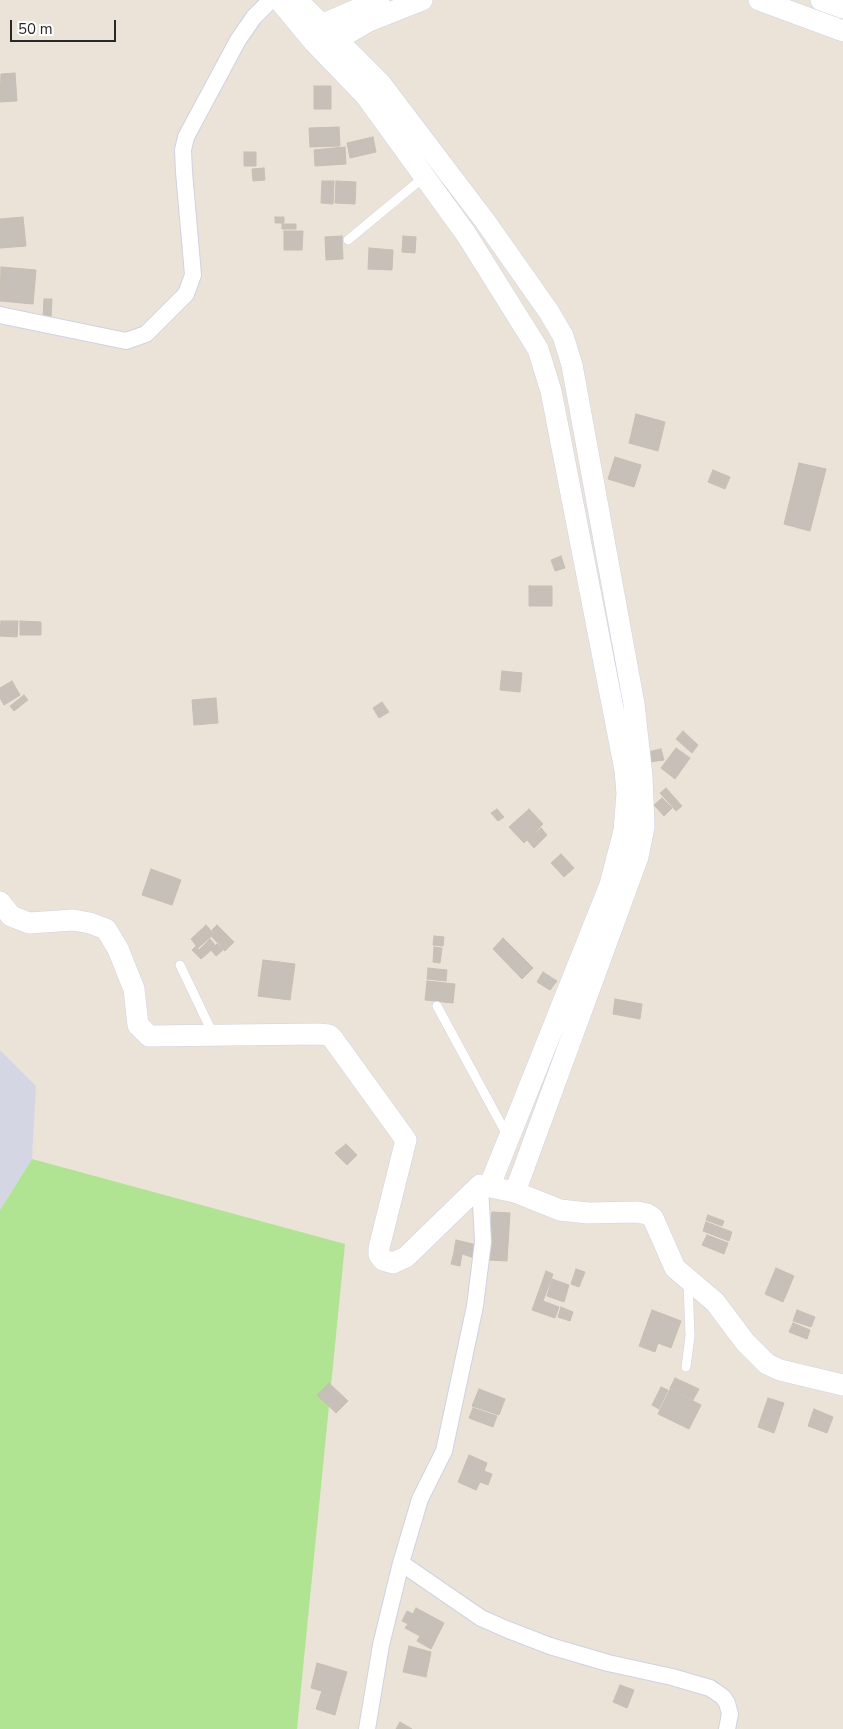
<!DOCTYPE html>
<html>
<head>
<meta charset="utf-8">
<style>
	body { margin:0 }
	#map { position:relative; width:843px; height:1729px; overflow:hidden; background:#ebe3d8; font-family:"Nunito Sans",sans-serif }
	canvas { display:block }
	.scale { position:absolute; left:10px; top:20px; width:106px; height:22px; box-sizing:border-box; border:2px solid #282828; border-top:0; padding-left:6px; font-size:15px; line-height:18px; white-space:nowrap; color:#282828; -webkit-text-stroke:4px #fff; paint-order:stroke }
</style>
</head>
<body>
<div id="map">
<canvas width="843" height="1729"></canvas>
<div class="scale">50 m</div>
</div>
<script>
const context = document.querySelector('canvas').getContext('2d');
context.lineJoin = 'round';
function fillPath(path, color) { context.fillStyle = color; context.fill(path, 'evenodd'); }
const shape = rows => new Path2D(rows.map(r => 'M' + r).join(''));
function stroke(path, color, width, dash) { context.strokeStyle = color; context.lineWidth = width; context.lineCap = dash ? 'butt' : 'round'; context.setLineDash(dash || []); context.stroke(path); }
const airport = shape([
	[0,1050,36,1086,32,1159,0,1210]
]);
const green = shape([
	[32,1159,345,1244,297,1729,0,1729,0,1210]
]);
const building = shape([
	[15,73,17,101,0,102,1,74,15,73],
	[314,86,331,86,331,109,314,109,314,86],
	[339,127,340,146,310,147,309,128,339,127],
	[373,137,376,152,350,158,347,143,373,137],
	[345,147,346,164,315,166,314,150,345,147],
	[244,152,256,152,256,166,244,166,244,152],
	[264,168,265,180,253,181,252,169,264,168],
	[322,181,334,181,333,204,321,203,322,181],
	[336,181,356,182,355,204,335,203,336,181],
	[23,217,26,246,0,248,0,219,23,217],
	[275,217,284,217,284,223,275,223,275,217],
	[282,224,296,224,296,229,282,229,282,224],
	[284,231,303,231,302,250,284,250,284,231],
	[342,236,343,259,326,260,325,237,342,236],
	[403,236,416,237,415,253,402,252,403,236],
	[369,248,393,250,392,270,368,269,369,248],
	[1,267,36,270,33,304,0,301,1,267],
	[44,299,52,299,51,318,43,318,44,299],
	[636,414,665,422,658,451,629,443,636,414],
	[615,457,641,465,634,487,608,479,615,457],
	[799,463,826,469,810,531,784,524,799,463],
	[713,470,730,477,725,489,708,482,713,470],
	[561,556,565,568,555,571,551,560,561,556],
	[529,586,552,586,552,606,529,606,529,586],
	[1,621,18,621,17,637,0,636,1,621],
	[20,621,41,622,41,635,20,635,20,621],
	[502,671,522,673,520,692,500,690,502,671],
	[12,681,20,695,4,705,0,698,0,688,12,681],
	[24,695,28,700,14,711,10,706,24,695],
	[216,698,218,723,194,725,192,700,216,698],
	[382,702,389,712,379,718,373,708,382,702],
	[683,731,698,745,692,753,676,739,683,731],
	[676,748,690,758,675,779,661,768,676,748],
	[661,749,664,760,649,762,647,752,661,749],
	[666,788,682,806,676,811,660,793,666,788],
	[662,798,672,808,664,816,654,805,662,798],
	[497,809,504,817,498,821,491,813,497,809],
	[529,809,543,824,524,843,509,827,529,809],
	[541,828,547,835,534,848,527,840,541,828],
	[561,854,574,868,564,877,551,863,561,854],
	[151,869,181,880,172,905,142,895,151,869],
	[206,925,214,934,198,948,191,939,206,925],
	[217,925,234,942,225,951,212,937,215,934,212,930,217,925],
	[434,936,444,937,443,946,433,945,434,936],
	[503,938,533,968,522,979,493,949,503,938],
	[210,939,216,946,201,959,192,950,196,946,199,950,210,939],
	[217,944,223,950,216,956,211,950,217,944],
	[434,947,442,948,440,963,433,962,434,947],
	[263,960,295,964,290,1000,258,996,263,960],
	[428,968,447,970,446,981,427,979,428,968],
	[543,972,557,981,550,990,537,982,543,972],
	[427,981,455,984,453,1003,425,1000,427,981],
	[615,999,642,1004,640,1019,613,1014,615,999],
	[346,1144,357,1155,347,1165,335,1153,346,1144],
	[492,1212,510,1213,507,1261,488,1260,492,1212],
	[708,1215,724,1221,722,1226,706,1220,708,1215],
	[706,1222,732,1232,729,1241,703,1231,706,1222],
	[707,1235,728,1243,724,1254,702,1245,707,1235],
	[456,1240,477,1245,474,1258,454,1251,456,1240],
	[454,1252,462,1254,460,1266,451,1264,454,1252],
	[776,1268,794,1276,783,1302,765,1294,776,1268],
	[576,1269,585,1272,579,1287,571,1284,576,1269],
	[546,1271,553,1274,543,1301,559,1307,555,1318,532,1310,546,1271],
	[552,1279,569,1285,564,1302,547,1296,552,1279],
	[561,1307,573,1312,570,1321,558,1317,561,1307],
	[652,1310,681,1321,671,1348,658,1343,655,1352,639,1346,652,1310],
	[797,1310,815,1317,811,1327,793,1321,797,1310],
	[793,1323,810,1330,807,1339,789,1332,793,1323],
	[675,1378,699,1389,693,1400,670,1388,675,1378],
	[329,1383,348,1401,336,1413,317,1395,329,1383],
	[661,1387,668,1390,659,1409,652,1405,661,1387],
	[479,1389,505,1399,499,1415,472,1406,479,1389],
	[670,1389,701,1405,689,1429,658,1414,670,1389],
	[768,1398,784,1403,774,1433,758,1427,768,1398],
	[473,1408,497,1416,493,1427,469,1418,473,1408],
	[814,1409,833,1417,827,1433,808,1426,814,1409],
	[469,1455,487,1463,484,1471,492,1474,488,1485,480,1482,476,1490,458,1482,469,1455],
	[416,1608,444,1623,431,1649,417,1641,420,1636,405,1628,408,1624,402,1621,407,1611,413,1614,416,1608],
	[409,1646,431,1652,426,1677,403,1672,409,1646],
	[317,1663,347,1672,340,1696,311,1688,317,1663],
	[620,1685,634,1690,627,1708,613,1702,620,1685],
	[322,1691,340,1696,335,1715,316,1709,322,1691],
	[400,1722,412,1729,396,1729,400,1722]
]);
const service = shape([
	[348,240,424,177],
	[180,965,214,1036],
	[437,1006,507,1135],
	[686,1367,690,1336,688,1282]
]);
const minor = shape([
	[0,315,126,341,146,334,186,294,193,275,184,172,183,150,186,137,238,40,254,17,271,0],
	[401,1563,481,1618,506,1629,550,1646,608,1663,672,1677,710,1688,723,1697,727,1703,730,1714,727,1729],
	[367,1729,381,1645,401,1563,420,1499,444,1451,475,1306,483,1242,480,1185]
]);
const tertiary = shape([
	[279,0,314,42,366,96,466,234,538,349,551,391,625,770,627,793,624,831,610,885,490,1185],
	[297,0,381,84,485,221,549,312,563,336,572,365,634,704,642,776,644,827,638,857,515,1192],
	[759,0,843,31],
	[821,0,843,8],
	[321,25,379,0],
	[336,40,369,21,422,0],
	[0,902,11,916,29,923,73,920,90,923,106,929,118,949,134,989,138,1025,149,1036,318,1034,329,1035,333,1039,406,1140,379,1248,379,1255,383,1260,393,1263,406,1257,480,1185,515,1192,560,1210,588,1213,637,1212,647,1214,653,1218,675,1268,715,1302,745,1342,767,1364,780,1370,843,1385]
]);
fillPath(airport, '#d4d7e3');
fillPath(green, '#b0e492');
fillPath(building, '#c6c0b8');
stroke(building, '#c6bfb2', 1);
stroke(service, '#ced2e2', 10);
stroke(minor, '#ced2e2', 18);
stroke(tertiary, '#ced2e2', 22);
stroke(service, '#fff', 9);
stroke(minor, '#fff', 16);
stroke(tertiary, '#fff', 21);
</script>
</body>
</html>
